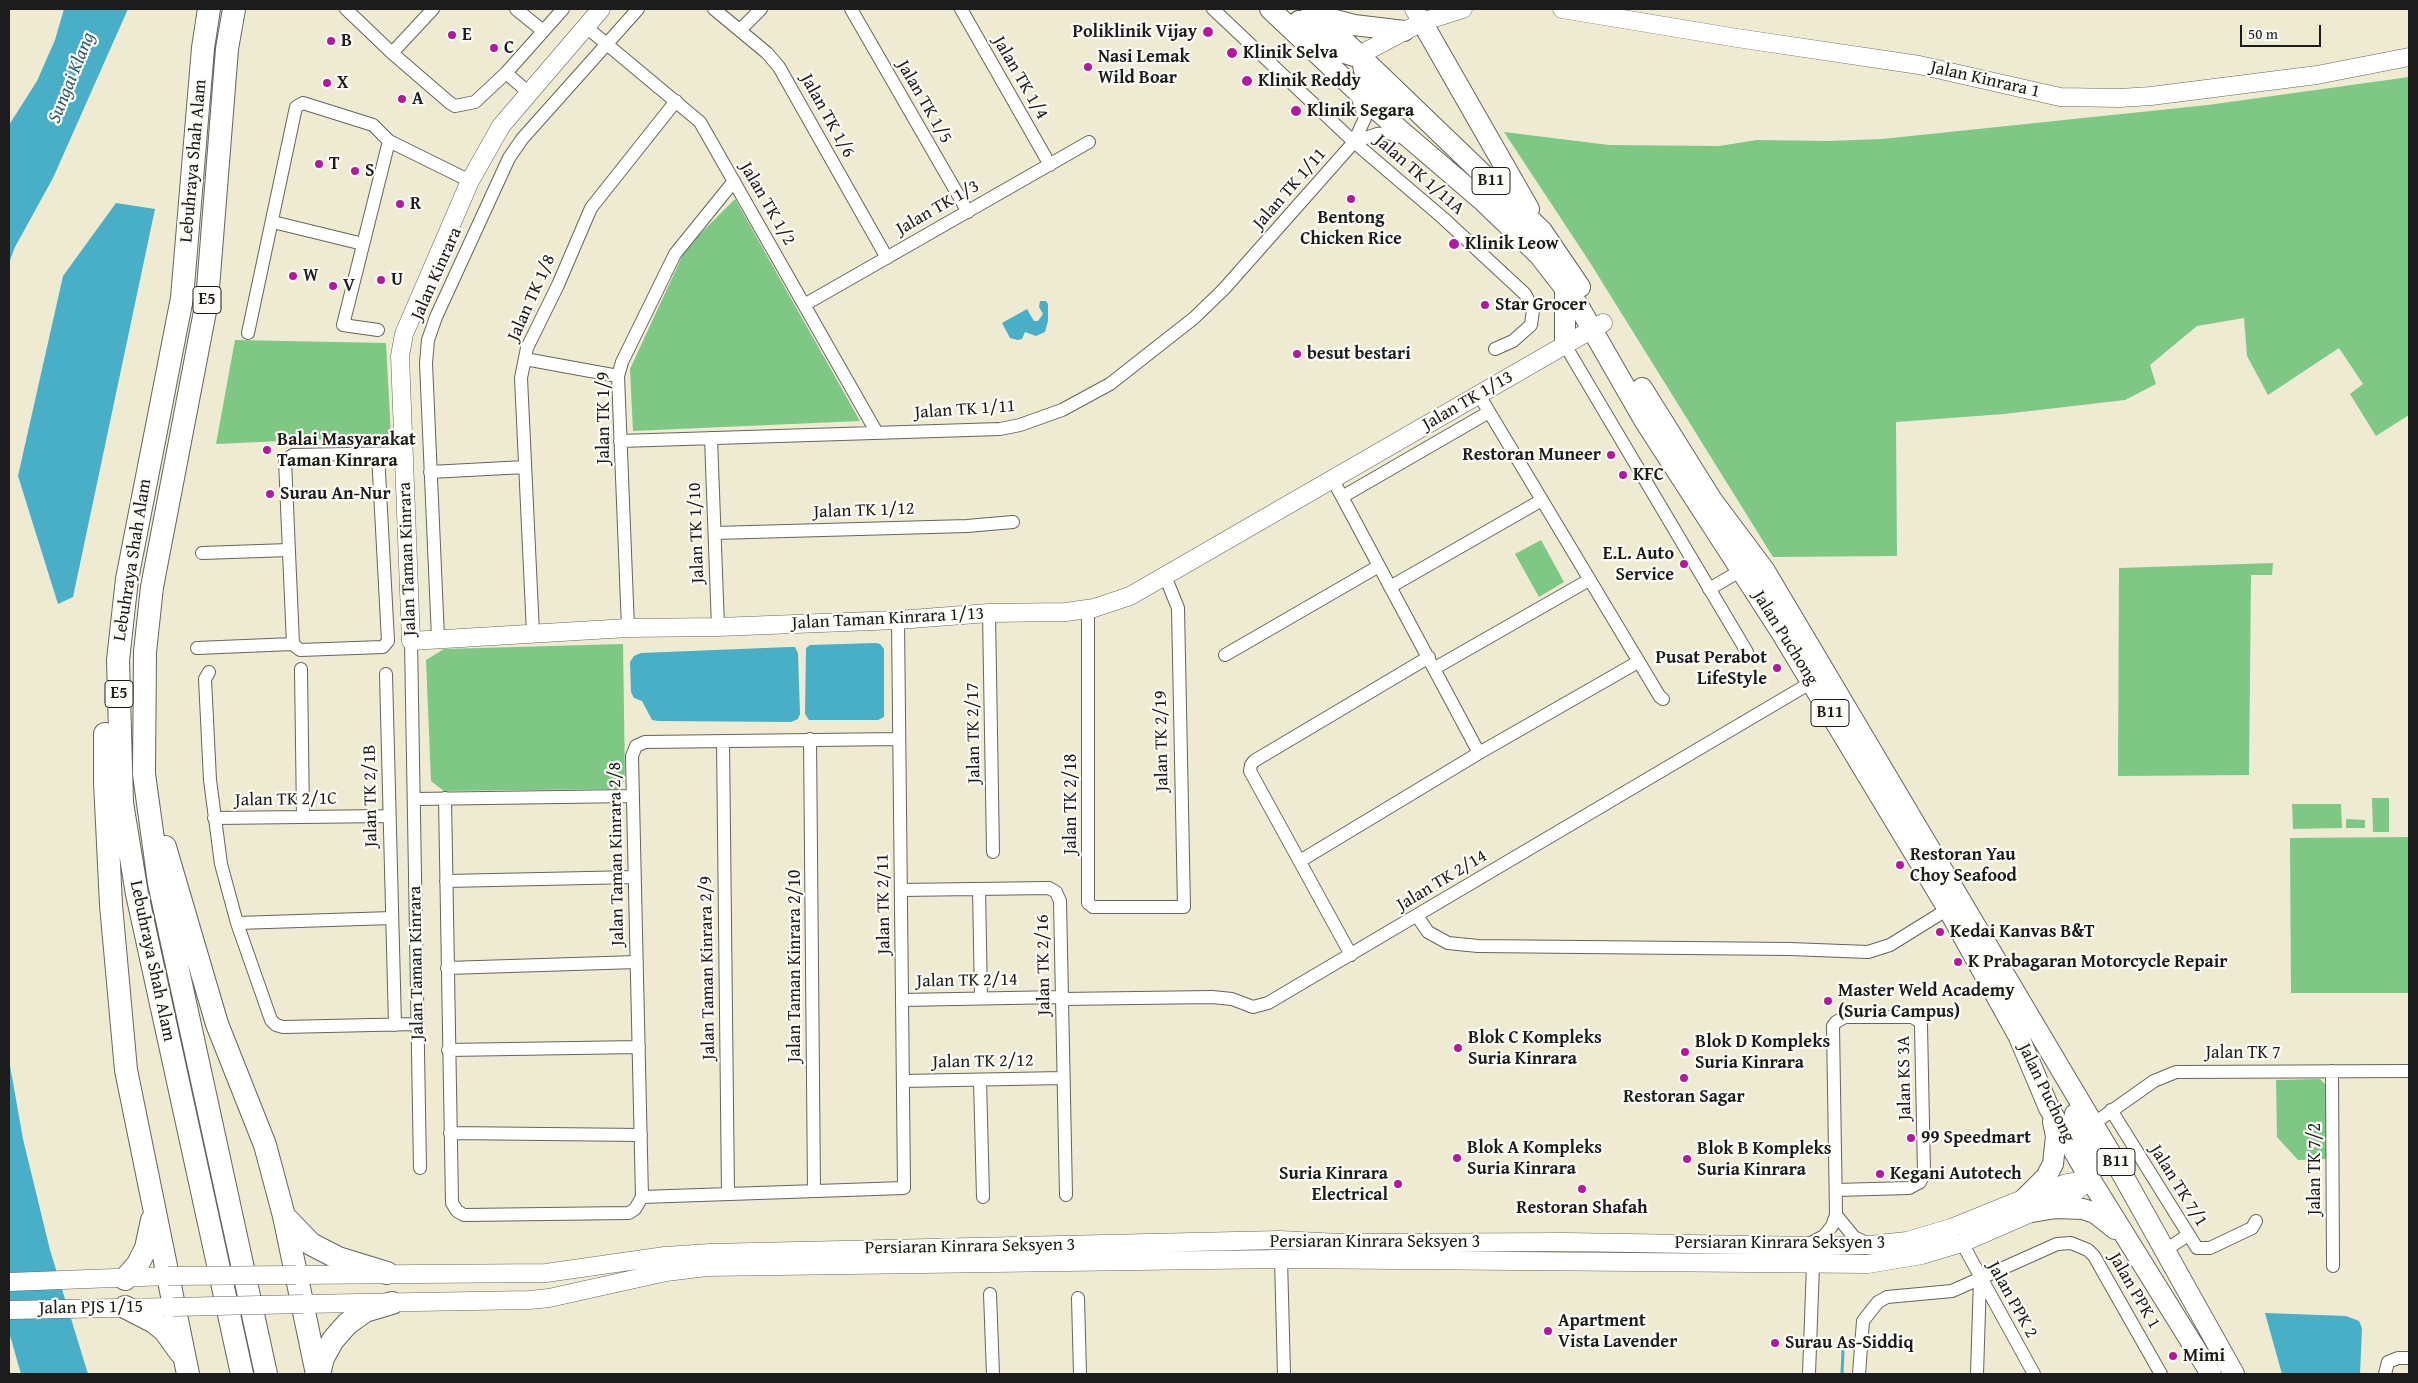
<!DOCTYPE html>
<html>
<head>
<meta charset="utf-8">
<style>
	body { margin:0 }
	#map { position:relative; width:2418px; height:1383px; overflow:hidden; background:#efead2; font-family:"Gentium Book Plus",serif }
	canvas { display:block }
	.frame { position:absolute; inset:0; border:10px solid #1c1c1c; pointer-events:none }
	.scale { position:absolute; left:2240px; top:25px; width:81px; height:22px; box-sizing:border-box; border:2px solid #1c1c1c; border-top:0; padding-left:6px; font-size:15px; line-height:18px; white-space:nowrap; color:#1c1c1c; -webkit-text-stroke:4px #fdfcf7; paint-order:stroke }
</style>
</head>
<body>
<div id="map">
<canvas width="2418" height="1383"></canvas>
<div class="frame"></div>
<div class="scale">50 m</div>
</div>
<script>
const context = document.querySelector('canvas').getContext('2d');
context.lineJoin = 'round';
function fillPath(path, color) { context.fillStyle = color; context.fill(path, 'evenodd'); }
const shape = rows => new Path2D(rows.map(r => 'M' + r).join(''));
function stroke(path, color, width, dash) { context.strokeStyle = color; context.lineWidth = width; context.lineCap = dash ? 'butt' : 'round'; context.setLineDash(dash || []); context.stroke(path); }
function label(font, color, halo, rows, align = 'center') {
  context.font = font + ' "Gentium Book Plus",serif'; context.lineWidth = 4.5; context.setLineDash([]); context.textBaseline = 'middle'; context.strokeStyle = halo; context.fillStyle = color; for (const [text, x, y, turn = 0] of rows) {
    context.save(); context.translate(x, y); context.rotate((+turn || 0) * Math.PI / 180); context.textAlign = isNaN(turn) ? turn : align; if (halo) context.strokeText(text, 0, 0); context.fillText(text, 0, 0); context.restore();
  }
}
const green = shape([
	[2409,77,2409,415,2376,436,2350,394,2363,384,2339,348,2268,395,2247,356,2244,318,2197,326,2150,365,2156,384,2125,400,2004,414,1896,422,1897,556,1773,557,1589,261,1504,132,1609,145,1719,146,1757,140,1828,141,1882,139,2208,105],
	[735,199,860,421,633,431,630,369,686,248],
	[235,340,386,343,391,436,216,444],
	[1541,540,1564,582,1539,597,1515,554],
	[2273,563,2272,575,2251,575,2249,775,2118,776,2119,568],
	[623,644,625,780,617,789,444,791,431,781,426,660,444,649],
	[2372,798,2389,798,2389,832,2373,832],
	[2292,804,2341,804,2342,828,2293,829],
	[2346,819,2365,820,2365,828,2346,828],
	[2409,837,2409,993,2291,993,2290,838],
	[2320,1079,2326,1085,2326,1159,2298,1160,2277,1137,2276,1080]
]);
const water = shape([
	[64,9,128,9,53,178,15,247,9,263,9,125,37,81,55,40],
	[116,203,155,209,73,597,58,604,18,476,63,276],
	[1040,301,1046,301,1048,304,1048,321,1045,332,1036,336,1025,332,1022,339,1018,340,1010,338,1002,323,1027,309,1034,321,1038,321,1043,314,1039,307],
	[876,643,880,644,884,649,884,717,878,720,809,720,805,714,806,648,810,645],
	[789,647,795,647,798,653,800,714,798,719,791,722,658,721,652,720,642,701,634,698,631,692,630,662,634,656,641,653],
	[9,1060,23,1139,50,1250,88,1374,21,1374,9,1332],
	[2265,1313,2346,1316,2359,1321,2362,1328,2360,1374,2282,1374]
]);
const stream = shape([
	[1842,1374,1843,1351]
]);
const street = shape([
	[346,9,392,53,450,103,455,106,475,102,506,73,563,9],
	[516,9,543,31],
	[714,9,767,53,779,67,887,258],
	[851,9,968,212],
	[961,9,1050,165],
	[1213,9,1354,142,1443,218,1525,294,1533,310,1531,325,1513,341,1495,349],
	[585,26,700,122,877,433],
	[740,30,761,9],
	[392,53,433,9],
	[506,73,528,92],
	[1354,142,1377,134,1388,133,1404,138],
	[273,222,363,244],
	[804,305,1089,142],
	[378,330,343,325,389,141],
	[248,333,296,107,303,103,373,125,389,141,470,181],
	[1565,345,1747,652],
	[525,359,618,376],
	[1479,395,1660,697,1663,699],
	[711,438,718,627],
	[620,441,1000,429,1020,425,1062,410,1110,384,1194,318,1224,289,1354,142,1365,118,1357,96],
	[430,472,525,467],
	[1333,480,1479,753],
	[1342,497,1489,412],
	[715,533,967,526,1013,522],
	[202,553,289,550],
	[1390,587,1542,500],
	[1709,589,1742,570],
	[1088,609,1088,903,1093,907,1184,907,1178,608,1165,576],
	[989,613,993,852],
	[628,628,618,376,622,362,675,254,734,181],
	[533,633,521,378,527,348,558,285,591,208,676,101],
	[438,638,426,363,428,340,436,317,509,158,522,139,638,9],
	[411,641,420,1168],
	[293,644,300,650,383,647,388,641,378,454],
	[197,648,293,644,285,460,293,455,404,453],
	[1225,655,1379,566],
	[1435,668,1589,580],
	[301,669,303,817],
	[209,672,205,679,210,780,221,864,237,923,271,1020,276,1025,283,1027,417,1024],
	[386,674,395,1025],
	[810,739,814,1191],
	[723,741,728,1194],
	[445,798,452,1203,457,1211,464,1215,629,1213,635,1209,642,1197],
	[415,799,633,796],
	[214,818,388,816],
	[1300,861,1479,753,1638,662],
	[446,881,635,877],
	[979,889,981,998],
	[901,890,1049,888,1056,892,1060,901,1066,1195],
	[1417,916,1428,932,1448,943,1478,946,1790,949,1868,952,1890,945,1948,909],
	[237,923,392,918],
	[1351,955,1250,771,1251,765,1254,761,1429,657],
	[447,968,637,962],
	[1062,999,1212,997,1232,999,1253,1007,1268,1003,1812,682],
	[902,1000,1062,997],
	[448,1050,639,1047],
	[2332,1071,2333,1266],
	[980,1080,983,1197],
	[903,1081,1063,1078],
	[2111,1110,2197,1248,2210,1248,2252,1228,2256,1221],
	[2093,1124,2154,1081,2176,1072,2409,1071],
	[450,1133,641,1135],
	[642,1197,904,1188,898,620],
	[642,1197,632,756,636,746,645,742,899,739],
	[1836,1215,1854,1237,1869,1244],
	[1962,1243,2034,1374],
	[1807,1245,1824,1236,1832,1226,1836,1215,1833,1026,1836,1022,1845,1017,1912,1017,1919,1021,1921,1025,1924,1173,1920,1182,1909,1188,1836,1190],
	[2164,1251,2188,1235],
	[1281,1259,1284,1374],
	[990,1294,993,1374],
	[1078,1298,1080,1374],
	[1809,1374,1813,1265],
	[1859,1374,1863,1321,1878,1302,1887,1297,1952,1291,2057,1244,2071,1243,2088,1250,2094,1256,2161,1374],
	[1977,1374,1980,1279],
	[2385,1374,2388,1362,2398,1358,2409,1358]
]);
const secondary = shape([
	[601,9,501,126,470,181,404,334,400,356,411,641,628,628,718,627,898,620,989,613,1066,612,1094,608,1130,596,1603,323],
	[1414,9,1422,22],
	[1562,9,1737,38,1919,65,2060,97,2120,98,2151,96,2317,75,2409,57],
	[1361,54,1422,22,1463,9],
	[296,1275,546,1273,665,1256,710,1253,1280,1240,1340,1243,1566,1242,1814,1246,1870,1245,1907,1241,1951,1228,2025,1198,2067,1183,2090,1179],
	[9,1282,168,1276],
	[303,1304,530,1300,549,1298,666,1272,707,1267,1281,1259,1868,1264,1922,1255,1962,1243,2072,1195,2090,1179],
	[9,1310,173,1307]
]);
const primary = shape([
	[1270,9,1379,112,1484,202,1539,255,1578,305,1644,420,1781,632,1948,909,2019,1037,2049,1108,2090,1179,2211,1374],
	[1311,9,1542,231,1580,287],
	[1320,16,1354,25,1404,31],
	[1299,21,1338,51,1354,56],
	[1422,22,1529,209],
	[1361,56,1365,74,1370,84,1392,107],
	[1565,287,1565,345],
	[1642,388,1712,500,1765,571,2111,1154,2234,1374],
	[2075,1114,2090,1152,2091,1174],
	[2025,1198,2046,1177,2053,1164,2056,1136,2053,1122],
	[2032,1212,2056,1208,2083,1209,2095,1213,2115,1229]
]);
const highway = shape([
	[209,9,203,48,182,298,127,579,118,660,122,803,137,894,242,1374],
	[234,9,227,49,207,301,152,587,145,652,144,774,159,883,266,1374],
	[105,734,105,782,111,905,126,1070,188,1374],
	[165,847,217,1024,265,1145,284,1216,317,1374],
	[284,1216,311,1244,338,1258,387,1273],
	[125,1279,138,1264,146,1248,152,1220],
	[125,1307,154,1322,165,1331,180,1352],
	[319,1374,323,1358,333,1340,347,1324,365,1311,392,1303]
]);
const secondaryBridge = shape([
	[168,1276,296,1275],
	[173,1307,303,1304]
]);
const markers = [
	[1208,32,6,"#b5179e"],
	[452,35,5,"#b5179e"],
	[331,41,5,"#b5179e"],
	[494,48,5,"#b5179e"],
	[1232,53,6,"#b5179e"],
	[1088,67,5,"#b5179e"],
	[1247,81,6,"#b5179e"],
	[327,83,5,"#b5179e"],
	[402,99,5,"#b5179e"],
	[1296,111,6,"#b5179e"],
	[319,164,5,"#b5179e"],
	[355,171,5,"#b5179e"],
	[1351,199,5,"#b5179e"],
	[400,204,5,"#b5179e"],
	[1454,244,6,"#b5179e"],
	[293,276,5,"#b5179e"],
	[381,280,5,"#b5179e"],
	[333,286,5,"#b5179e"],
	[1485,305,5,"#b5179e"],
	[1297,354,5,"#b5179e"],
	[267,450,5,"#b5179e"],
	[1611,455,5,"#b5179e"],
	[1623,475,5,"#b5179e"],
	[270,494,5,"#b5179e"],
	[1684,564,5,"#b5179e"],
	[1777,668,5,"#b5179e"],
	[1900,865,5,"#b5179e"],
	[1940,932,5,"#b5179e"],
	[1958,962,5,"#b5179e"],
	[1828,1001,5,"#b5179e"],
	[1458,1048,5,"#b5179e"],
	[1685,1052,5,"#b5179e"],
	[1684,1078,5,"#b5179e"],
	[1911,1138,5,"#b5179e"],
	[1457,1158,5,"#b5179e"],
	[1687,1159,5,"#b5179e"],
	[1880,1174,5,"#b5179e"],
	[1398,1184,5,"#b5179e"],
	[1582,1189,5,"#b5179e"],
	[1548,1331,5,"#b5179e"],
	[1775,1343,5,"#b5179e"],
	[2173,1356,5,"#b5179e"]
];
const shields = [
	[1491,181,38],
	[207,300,28],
	[119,694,28],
	[1830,713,38],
	[2116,1162,38]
];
const shieldNames = [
	["B11",1491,181],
	["E5",207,300],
	["E5",119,694],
	["B11",1830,713],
	["B11",2116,1162]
];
const poiNames = [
	["Poliklinik Vijay",1197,32,"right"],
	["E",462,35],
	["B",341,41],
	["C",504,48],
	["Klinik Selva",1243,53],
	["Nasi Lemak",1098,57],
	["Wild Boar",1098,78],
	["Klinik Reddy",1258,81],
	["X",337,83],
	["A",412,99],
	["Klinik Segara",1307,111],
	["T",329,164],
	["S",365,171],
	["R",410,204],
	["Bentong",1351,218,"center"],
	["Chicken Rice",1351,239,"center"],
	["Klinik Leow",1465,244],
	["W",303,276],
	["U",391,280],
	["V",343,286],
	["Star Grocer",1495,305],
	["besut bestari",1307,354],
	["Balai Masyarakat",277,440],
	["Taman Kinrara",277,461],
	["Restoran Muneer",1601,455,"right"],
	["KFC",1633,475],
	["Surau An-Nur",280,494],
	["E.L. Auto",1674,554,"right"],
	["Service",1674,575,"right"],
	["Pusat Perabot",1767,658,"right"],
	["LifeStyle",1767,679,"right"],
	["Restoran Yau",1910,855],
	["Choy Seafood",1910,876],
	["Kedai Kanvas B&T",1950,932],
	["K Prabagaran Motorcycle Repair",1968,962],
	["Master Weld Academy",1838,991],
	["(Suria Campus)",1838,1012],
	["Blok C Kompleks",1468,1038],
	["Suria Kinrara",1468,1059],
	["Blok D Kompleks",1695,1042],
	["Suria Kinrara",1695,1063],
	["Restoran Sagar",1684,1097,"center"],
	["99 Speedmart",1921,1138],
	["Blok A Kompleks",1467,1148],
	["Suria Kinrara",1467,1169],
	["Blok B Kompleks",1697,1149],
	["Suria Kinrara",1697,1170],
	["Suria Kinrara",1388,1174,"right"],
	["Electrical",1388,1195,"right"],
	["Kegani Autotech",1890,1174],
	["Restoran Shafah",1582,1208,"center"],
	["Apartment",1558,1321],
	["Vista Lavender",1558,1342],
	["Surau As-Siddiq",1785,1343],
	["Mimi",2183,1356]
];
const streetNames = [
	["Jalan TK 1/4",1020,78,60],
	["Jalan Kinrara 1",1985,80,13],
	["Jalan TK 1/5",924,102,60],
	["Jalan TK 1/6",827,116,61],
	["Lebuhraya Shah Alam",194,161,-85],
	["Jalan TK 1/11A",1419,175,41],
	["Jalan TK 1/11",1290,189,-49],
	["Jalan TK 1/2",767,204,60],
	["Jalan TK 1/3",938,208,-30],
	["Jalan Kinrara",437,274,-66],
	["Jalan TK 1/8",532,298,-66],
	["Jalan TK 1/13",1468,401,-30],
	["Jalan TK 1/11",965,410,-4],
	["Jalan TK 1/9",604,418,-90],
	["Jalan TK 1/12",864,511,-2],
	["Jalan TK 1/10",697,533,-92],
	["Jalan Taman Kinrara",408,559,-92],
	["Lebuhraya Shah Alam",133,560,-81],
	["Jalan Taman Kinrara 1/13",888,619,-3],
	["Jalan Puchong",1785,638,58],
	["Jalan TK 2/17",974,733,-91],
	["Jalan TK 2/19",1162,741,-91],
	["Jalan TK 2/1B",371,796,-91],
	["Jalan TK 2/1C",286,800,-1],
	["Jalan TK 2/18",1071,804,-90],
	["Jalan Taman Kinrara 2/8",617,854,-91],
	["Jalan TK 2/14",1442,881,-31],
	["Jalan TK 2/11",884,904,-91],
	["Lebuhraya Shah Alam",152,961,78],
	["Jalan Taman Kinrara",417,963,-91],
	["Jalan TK 2/16",1044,965,-91],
	["Jalan Taman Kinrara 2/10",795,966,-90],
	["Jalan Taman Kinrara 2/9",708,968,-91],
	["Jalan TK 2/14",967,981,-1],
	["Jalan TK 7",2243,1053],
	["Jalan TK 2/12",983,1062,-1],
	["Jalan KS 3A",1905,1078,-91],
	["Jalan Puchong",2046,1093,64],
	["Jalan TK 7/2",2315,1169,-90],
	["Jalan TK 7/1",2178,1186,58],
	["Persiaran Kinrara Seksyen 3",1375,1242],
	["Persiaran Kinrara Seksyen 3",1780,1243],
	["Persiaran Kinrara Seksyen 3",970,1247,-1],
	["Jalan PPK 1",2134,1291,60],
	["Jalan PPK 2",2012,1300,61],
	["Jalan PJS 1/15",91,1308,-1]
];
const waterNames = [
	["Sungai Klang",72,78,-68]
];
fillPath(green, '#7ec785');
fillPath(water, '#48afc7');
stroke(stream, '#48afc7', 3);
stroke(street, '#66645c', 14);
stroke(secondary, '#66645c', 19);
stroke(primary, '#66645c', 22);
stroke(highway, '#66645c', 24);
stroke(street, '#fff', 12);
stroke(secondary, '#fff', 18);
stroke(primary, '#fff', 20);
stroke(highway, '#fff', 22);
stroke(secondaryBridge, '#66645c', 19, []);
stroke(secondaryBridge, '#fff', 18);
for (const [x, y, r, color] of markers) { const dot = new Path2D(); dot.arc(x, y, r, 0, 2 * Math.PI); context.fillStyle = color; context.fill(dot); stroke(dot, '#fdfcf7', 2); }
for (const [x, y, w] of shields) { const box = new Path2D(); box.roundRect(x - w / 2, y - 13.5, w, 27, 4); context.fillStyle = '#fdfcf7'; context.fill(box); stroke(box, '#1c1c1c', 1); }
label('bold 16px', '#1c1c1c', null, shieldNames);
label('bold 18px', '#1c1c1c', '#fdfcf7', poiNames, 'left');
label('18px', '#1c1c1c', '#fdfcf7', streetNames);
label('italic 19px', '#305e69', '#fdfcf7', waterNames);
</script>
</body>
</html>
